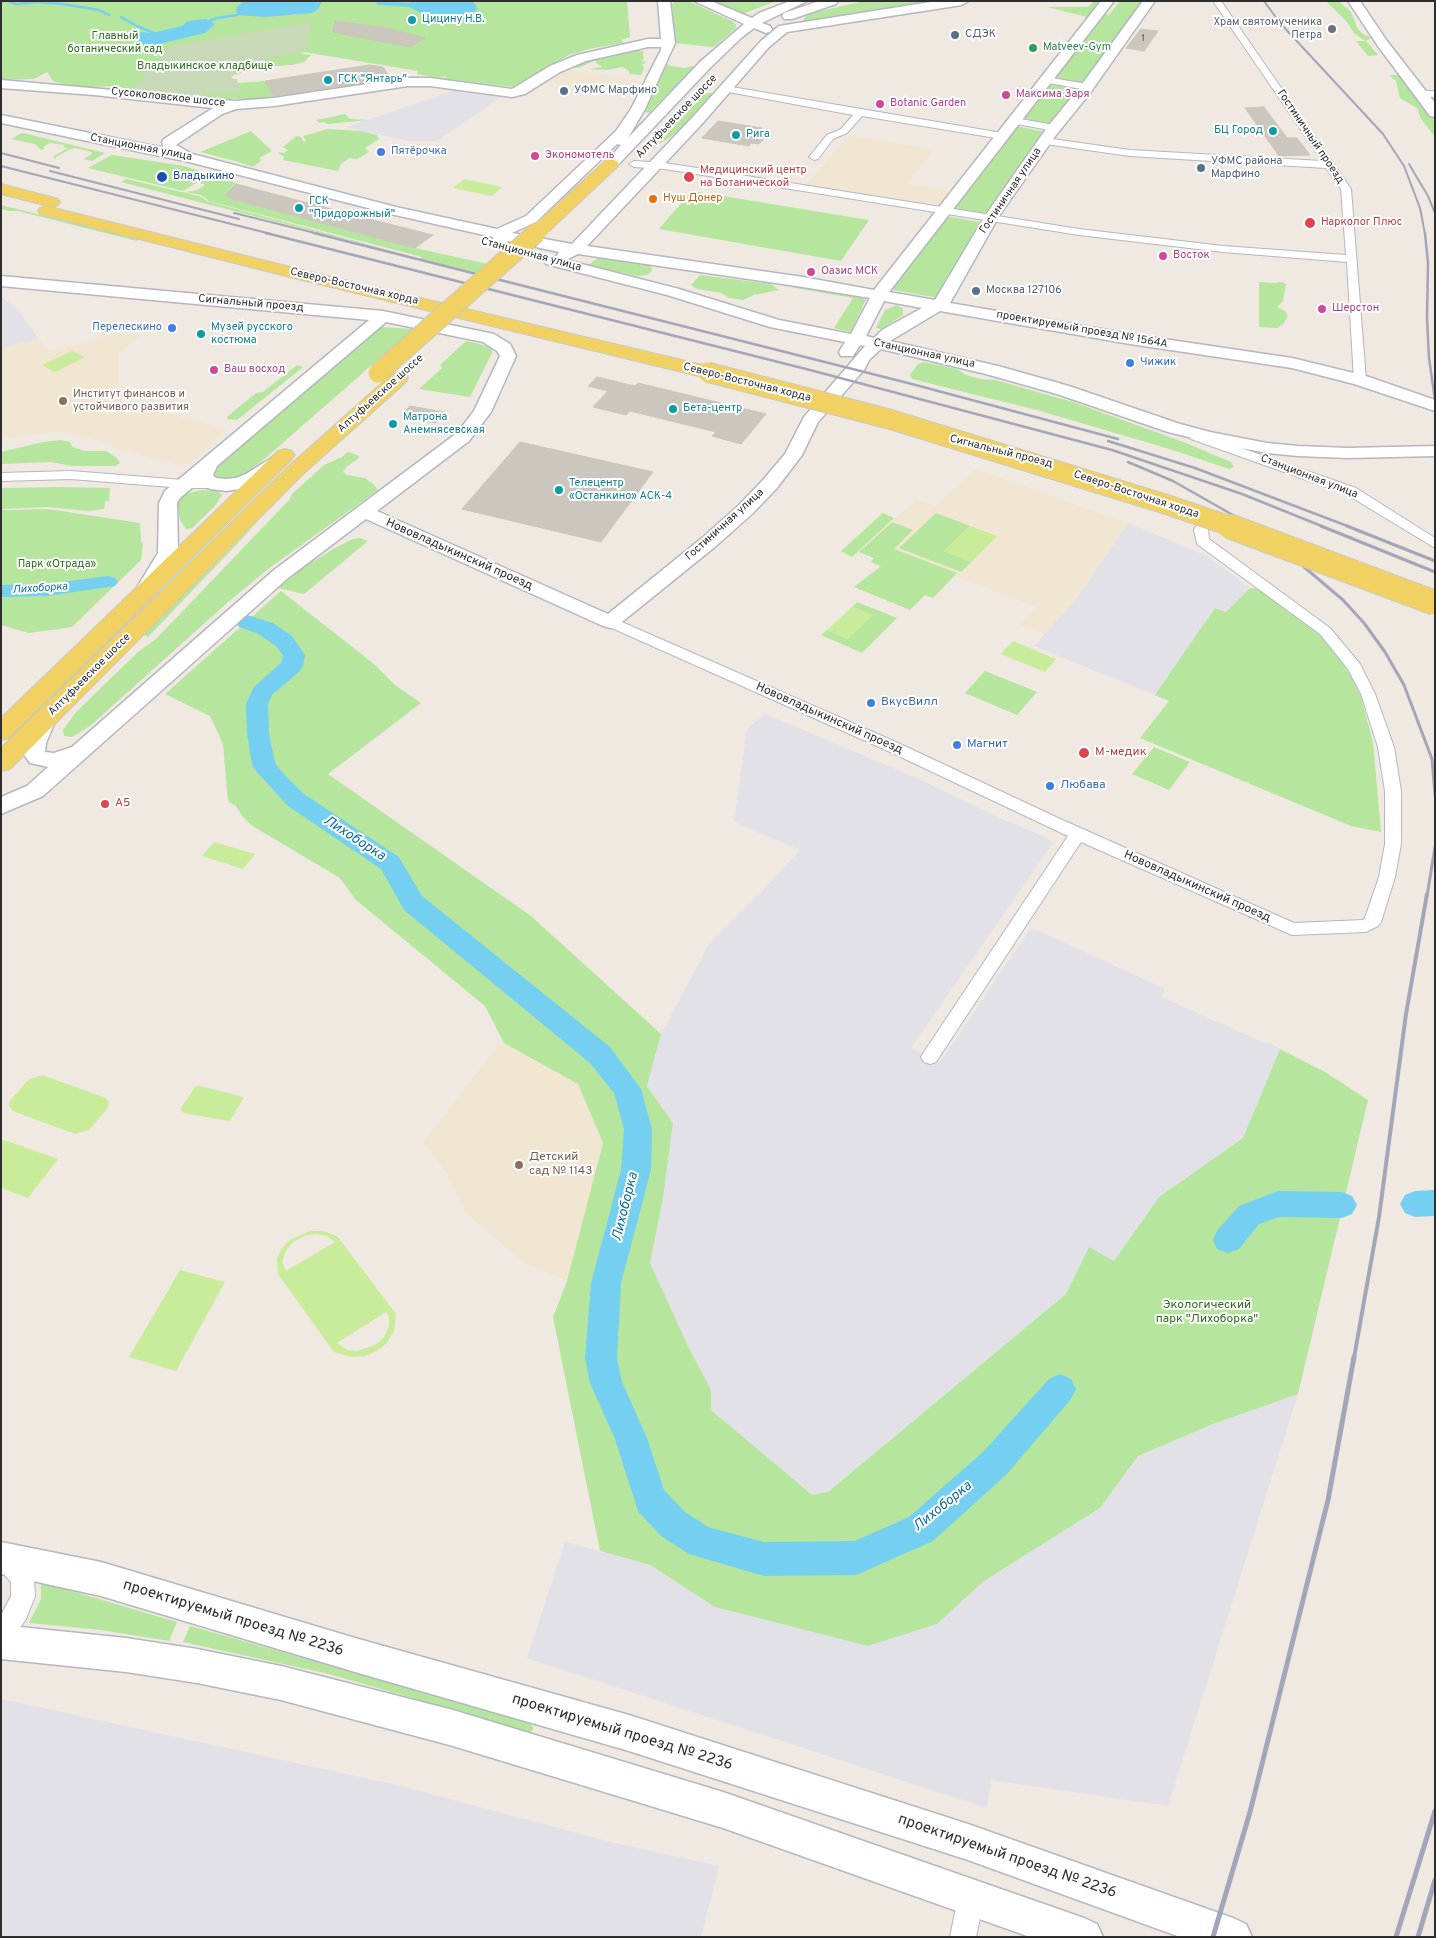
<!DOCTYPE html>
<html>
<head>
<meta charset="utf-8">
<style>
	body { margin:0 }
	#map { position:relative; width:1436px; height:1938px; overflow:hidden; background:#efe9e1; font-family:Overpass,sans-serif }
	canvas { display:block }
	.frame { position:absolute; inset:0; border:2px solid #2e2e2e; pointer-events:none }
</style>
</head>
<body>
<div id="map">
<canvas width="1436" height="1938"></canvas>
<div class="frame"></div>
</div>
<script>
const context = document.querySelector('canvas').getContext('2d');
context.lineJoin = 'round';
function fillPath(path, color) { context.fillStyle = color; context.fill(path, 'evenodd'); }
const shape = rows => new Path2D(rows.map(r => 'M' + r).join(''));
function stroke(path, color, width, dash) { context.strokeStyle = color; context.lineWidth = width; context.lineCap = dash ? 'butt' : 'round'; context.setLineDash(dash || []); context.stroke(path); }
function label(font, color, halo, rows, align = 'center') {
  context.font = font + ' Overpass,sans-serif'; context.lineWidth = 4; context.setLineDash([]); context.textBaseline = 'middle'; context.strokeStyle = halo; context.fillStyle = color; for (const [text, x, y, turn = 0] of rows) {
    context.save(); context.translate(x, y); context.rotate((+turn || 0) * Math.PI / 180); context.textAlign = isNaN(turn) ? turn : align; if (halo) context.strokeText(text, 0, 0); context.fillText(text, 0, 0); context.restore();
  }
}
const industrial = shape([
	[453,91,501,97,437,141,408,141,346,127],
	[1,296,20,313,39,339,1,349],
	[1128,523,1207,556,1250,588,1226,612,1215,609,1155,695,1034,646,1078,596],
	[765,714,912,776,1002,819,1047,838,1053,843,911,1048,939,1061,944,1057,1030,929,1039,931,1165,989,1161,997,1267,1044,1269,1042,1280,1049,1243,1138,1159,1197,1114,1261,1089,1247,1066,1294,828,1492,812,1496,711,1410,711,1390,688,1346,650,1263,663,1198,673,1123,647,1086,661,1034,708,946,760,894,800,850,734,822,747,729],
	[1298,1394,1168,1806,991,1780,987,1808,527,1658,565,1542,650,1565,715,1607,868,1646,937,1624,984,1581,1100,1508,1138,1456,1213,1424],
	[1,1699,397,1785,614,1843,719,1866,701,1937,1,1937]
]);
const education = shape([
	[566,69,638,81,625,94,545,81],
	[849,135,934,150,907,183,949,191,938,206,806,185],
	[118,333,140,336,118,354,118,400,227,429,186,467,111,447,114,444,56,431,1,439,1,349,39,339,50,352],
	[975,469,1128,523,1078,596,1045,634,1020,625,1036,607,955,576,933,598,871,562,874,558,859,552,917,499,936,506],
	[504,1043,578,1084,603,1143,567,1281,526,1264,466,1213,446,1172,423,1142,499,1045]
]);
const green = shape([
	[1,1,627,1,630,37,621,40,624,43,593,48,569,55,514,87,445,79,446,76,440,78,417,74,418,71,304,52,301,54,311,55,304,62,292,65,251,68,244,70,244,72,228,77,189,94,193,94,168,98,140,94,142,92,123,91,127,89,116,86,75,88,53,81,47,72,34,79,1,80],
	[675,1,688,1,732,21,736,25,736,28,715,46,711,47,677,43,675,41,672,4],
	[714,1,777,1,745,13,735,12],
	[864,1,952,1,803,22,805,17,812,13],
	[1094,1,1100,1,1090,16,1087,17,1047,7,1088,7],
	[1120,1,1147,1,1084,83,1054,78,1105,14,1109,15],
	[1326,1,1339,1,1351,12,1358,29,1364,35,1372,37,1366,41,1378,55,1368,56,1356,41,1365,41,1354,33,1346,21],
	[625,51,642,51,644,53,642,55,644,57,642,61,646,62,642,65,644,68,641,75,629,74,629,71,623,67,607,70,589,69,602,67,596,63,596,60,579,68,569,67,585,60],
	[665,63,671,66,685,68,692,66,695,67,649,113,643,112],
	[1389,75,1397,75,1403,78,1404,82,1409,85,1435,120,1435,137,1421,119,1417,108,1400,98,1396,81],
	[265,81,275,97,236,101,239,99,234,98,228,101,197,95,238,83],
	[1051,83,1082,89,1053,124,1023,119],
	[709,93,712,93,710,98,680,131,656,146,703,95],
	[345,114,350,119,368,120,328,124,324,122,320,123,316,120],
	[1016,126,1045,132,986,214,953,209],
	[328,129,361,131,377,135,379,139,365,148,369,152,357,159,349,158,341,164,338,171,283,160,284,157,277,152,284,153,288,150,283,147,296,136,301,137,304,142,306,141,303,136],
	[251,131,272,151,259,158,262,160,253,167,235,161,200,152],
	[22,133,23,133,105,153,92,161,83,159,92,154,92,152,75,148,70,149,56,157,56,159,53,158,54,156,68,148,63,147,65,145,50,143,43,147,45,149,41,150,35,144,11,139],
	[112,155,184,166,236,183,228,191,227,196,232,199,415,248,488,264,478,273,420,259,422,257,209,201,201,195,185,192,197,190,205,185,198,182,183,191,88,168],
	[126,179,199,196,207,201,418,258,121,182],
	[692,191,869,220,841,261,659,229],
	[1,205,5,206,139,239,137,241,18,211,9,211,1,209],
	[945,216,980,222,939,298,888,289],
	[598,258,645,264,651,267,652,271,647,275,637,276,588,265],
	[700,275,771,284,779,290,754,295,743,300,729,298,721,293,697,289,691,285],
	[1259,282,1275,283,1282,282,1286,284,1283,301,1277,307,1285,311,1288,316,1284,323,1277,328,1259,327],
	[796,286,866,299,851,332,834,328,853,298,790,287],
	[897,305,903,309,903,315,882,329,876,328,885,310],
	[381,327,413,329,246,475,238,479,227,480,217,478,213,473,215,467,372,331],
	[466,341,487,346,492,349,492,353,470,397,419,389,442,368,440,365],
	[924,362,957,369,966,375,980,379,995,380,1073,402,1186,443,1231,462,1234,467,1229,469,1173,450,1037,410,912,379,910,374,913,371,918,364],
	[297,365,303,367,237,420,227,419,227,417,256,393,263,392],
	[61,440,70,442,72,447,85,451,106,451,117,458,120,463,115,466,71,466,51,462,1,464,1,452,43,442],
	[348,452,359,456,359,458,346,467,343,472,347,475,365,478,374,485,378,490,268,569,227,603,90,726,72,737,64,736,63,730,76,712,138,652,156,639,290,499,291,495,324,465,342,457],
	[60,487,110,488,109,501,105,501,104,509,88,511,48,507,1,509,1,488],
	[202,490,218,491,222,495,214,507,192,528,186,529,180,520,177,501,184,494],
	[48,509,140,523,141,542,143,544,141,560,72,627,29,633,1,625,1,510],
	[883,513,894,518,852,557,841,551],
	[936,513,970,526,944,551,971,562,961,572,899,548],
	[260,520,148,637,144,635,187,591],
	[892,522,913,530,894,549,957,573,933,598,925,595,910,610,854,587,881,566,871,562,874,558,859,552],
	[360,538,368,541,304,594,278,588,304,567,335,548,353,539],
	[1250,588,1261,589,1321,636,1338,656,1352,678,1361,697,1373,742,1381,832,1351,826,1140,738,1169,701,1155,695,1215,608,1226,612],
	[281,591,374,664,395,685,421,703,328,774,531,916,661,1034,647,1086,673,1123,663,1198,650,1263,688,1346,711,1390,711,1410,812,1495,828,1492,1066,1294,1089,1247,1114,1261,1159,1197,1243,1138,1280,1049,1325,1072,1368,1100,1298,1394,1213,1424,1138,1456,1100,1508,984,1581,937,1624,868,1646,715,1607,650,1565,600,1551,553,1317,567,1281,603,1143,578,1084,504,1043,485,1006,356,900,340,878,251,825,243,817,236,806,228,801,223,744,210,716,165,694],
	[857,602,897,618,862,653,821,635,827,630,848,639,872,615,852,607],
	[985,671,1037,692,1017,715,965,693],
	[1154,747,1190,762,1169,790,1132,774],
	[41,1582,177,1622,169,1641,101,1630,29,1623,41,1599],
	[190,1626,417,1690,529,1723,533,1727,533,1730,530,1733,525,1733,423,1701,329,1674,183,1642]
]);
const cemetery = shape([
	[312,22,305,52,268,59,233,70,235,75,231,76,233,79,237,79,240,92,166,97,133,89,170,46]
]);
const pitch = shape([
	[464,179,502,187,492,196,453,188],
	[72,351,85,357,55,372,42,365],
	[970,526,997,536,971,562,943,551],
	[852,607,873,615,848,639,827,630],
	[1013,641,1056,659,1045,672,1001,654],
	[214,842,255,854,243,869,202,856],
	[42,1075,106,1098,109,1102,107,1109,89,1130,75,1134,13,1111,9,1106,10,1101,28,1080],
	[196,1086,200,1086,244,1097,230,1121,184,1113,181,1110,182,1106],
	[1,1139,58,1159,28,1198,1,1188],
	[310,1231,324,1231,338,1237,396,1314,394,1331,386,1344,376,1351,366,1356,351,1357,334,1352,278,1274,277,1258,282,1248,290,1240],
	[316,1234,327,1236,335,1242,286,1271,282,1261,286,1251,293,1242,304,1236],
	[386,1312,389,1316,389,1326,384,1337,375,1345,357,1351,348,1350,337,1343],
	[180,1270,225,1282,176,1371,129,1357]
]);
const water = shape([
	[244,1,322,1,319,8,312,13,266,17,237,15,236,8],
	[378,1,410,3,413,1,473,1,478,9,475,12,468,15,431,16,423,14,409,7,378,5,376,3],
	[206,19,215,24,205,33,163,43,154,49,145,48,146,44,137,43,131,37,137,36,141,32,152,33,182,26,188,21]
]);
const stream = shape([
	[8,1,16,4,38,2,63,4,99,10,109,15],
	[121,17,135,25],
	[207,22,217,18,237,15],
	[137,26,156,34]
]);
const river = shape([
	[108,576,115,578,118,582,115,586,47,596,1,597,1,585,47,584,108,576],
	[247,615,273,623,292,636,305,655,303,666,300,671,272,695,268,704,269,733,275,763,283,773,304,794,399,857,422,896,610,1047,641,1089,652,1129,651,1170,621,1283,617,1358,622,1382,647,1438,664,1490,685,1512,708,1527,764,1542,855,1541,909,1517,983,1452,1049,1379,1060,1374,1071,1379,1076,1389,1071,1399,1007,1474,933,1541,856,1575,764,1576,689,1554,661,1536,638,1511,615,1439,590,1383,585,1358,591,1283,621,1170,624,1129,614,1093,590,1063,404,910,381,869,288,806,256,771,252,765,247,733,246,704,254,687,281,663,283,655,276,646,257,633,239,627,236,622,239,617,247,615],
	[1435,1190,1435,1216,1415,1217,1405,1213,1400,1204,1405,1195,1415,1191,1435,1190],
	[1278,1191,1342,1192,1352,1196,1357,1205,1352,1214,1342,1218,1279,1217,1259,1224,1239,1249,1228,1253,1217,1249,1213,1240,1217,1231,1239,1206,1278,1191]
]);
const building = shape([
	[335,21,390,29,425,38,411,47,333,32,335,21],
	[1141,29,1158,31,1144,51,1126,48,1141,29],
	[369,65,383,67,391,79,274,96,265,81,369,65],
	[1264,107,1287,138,1297,138,1310,155,1279,156,1245,108,1264,107],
	[718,121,762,128,759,130,770,132,759,144,751,143,749,146,702,138,718,121],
	[236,184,365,218,433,235,415,248,232,199,225,195,236,184],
	[597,377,635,386,638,383,766,414,741,444,712,436,716,432,630,411,626,415,593,407,608,391,588,386,597,377],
	[410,406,444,412,436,423,401,416,410,406],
	[520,442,653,472,601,542,462,509,520,442]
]);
const street = shape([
	[1213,1,1221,1,1351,189,1366,380,1364,383,1356,383,1354,380,1347,262,1223,252,1079,235,665,169,634,167,629,164,634,161,665,163,1079,229,1223,246,1346,255,1341,189,1326,168,1130,156,1045,144,1040,141,1045,138,1130,150,1322,161,1213,1],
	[1046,77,1087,84,1092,87,1087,90,1043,82,1041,80,1046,77],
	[726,86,1002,133,1007,136,1002,139,862,116,847,133,833,139,818,159,814,160,809,157,827,135,841,129,853,115,723,91,721,89,726,86],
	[1420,91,1435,91,1435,97,1417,96,1417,92,1420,91],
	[1015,118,1054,125,1059,128,1054,131,1012,123,1012,119,1015,118],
	[1195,432,1356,488,1435,538,1435,548,1346,494,1191,439,1189,436,1195,432],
	[71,471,183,480,218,480,224,484,218,488,183,488,71,479,1,481,1,473,71,471],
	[1209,510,1216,514,1208,530,1209,539,1330,628,1360,664,1375,694,1394,747,1401,791,1401,844,1395,877,1381,922,1378,926,1366,932,1292,935,1081,842,936,1062,930,1064,924,1062,921,1057,924,1052,1068,836,888,751,605,625,603,622,605,619,610,618,615,619,898,743,1058,818,1294,923,1363,920,1365,918,1379,877,1385,844,1385,791,1378,747,1361,694,1348,669,1320,634,1197,544,1194,530,1204,511,1209,510],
	[7,1550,15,1553,24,1561,34,1580,35,1596,26,1619,17,1632,1,1642,1,1615,11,1596,11,1582,1,1571,1,1552,7,1550],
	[971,1885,980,1889,984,1898,976,1937,950,1937,958,1898,962,1889,971,1885]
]);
const secondary = shape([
	[658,1,670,1,675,43,645,109,628,138,700,62,744,24,694,1,711,1,752,18,759,13,790,1,807,1,762,23,770,26,772,29,770,32,766,33,754,28,741,38,710,68,616,167,606,167,604,164,621,145,617,144,536,222,512,233,572,244,691,119,761,41,779,26,937,1,968,1,962,5,787,32,769,47,701,125,587,246,803,277,874,290,1101,1,1114,1,889,292,935,300,985,216,1046,129,1080,87,1143,1,1155,1,1090,93,1056,135,999,216,950,303,1130,334,1292,358,1366,376,1435,400,1435,411,1354,384,1292,368,1130,344,940,311,890,341,998,366,1069,386,1180,424,1210,432,1267,443,1298,446,1348,448,1435,446,1435,456,1348,458,1298,456,1267,453,1209,442,1168,432,1057,394,986,374,881,349,869,360,864,370,818,422,802,455,777,488,752,514,716,546,617,626,610,628,603,626,366,519,288,578,43,796,1,814,1,797,27,786,48,767,30,763,22,752,37,714,45,712,53,714,56,719,46,743,45,752,54,753,72,747,274,570,457,433,474,411,500,356,497,351,483,342,386,322,217,466,213,475,216,478,226,479,236,478,246,474,270,459,276,458,282,459,285,463,282,467,260,482,240,489,226,491,211,489,204,487,199,482,180,498,177,503,178,553,153,593,146,595,139,593,136,589,158,553,159,503,165,491,369,320,1,286,1,276,383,311,494,334,510,344,516,356,491,412,469,441,377,511,608,614,702,538,738,506,763,480,785,454,804,417,865,346,860,345,853,356,841,356,839,352,845,342,770,327,667,295,546,264,544,261,546,258,556,257,559,252,508,241,506,246,501,248,496,246,493,237,395,215,189,162,1,123,1,115,164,148,162,142,164,139,213,108,94,95,1,88,1,80,235,101,274,98,408,78,430,78,512,89,550,66,577,55,648,39,661,39,658,1],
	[648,47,661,47,661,50,631,109,616,131,526,216,497,229,396,207,192,154,176,145,222,114,236,109,274,106,408,86,430,86,512,97,525,94,560,72,586,61,648,47],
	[578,254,803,287,870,298,851,334,779,320,679,289,566,260,578,254],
	[884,301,922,308,882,330,874,338,866,336,884,301],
	[819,1,838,1,836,4,792,19,784,19,782,16,784,13,819,1],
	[1348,1,1360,1,1387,41,1435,103,1435,117,1430,116,1378,46,1348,1],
	[1,1542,101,1562,355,1638,629,1715,968,1824,1233,1918,1246,1924,1252,1937,1180,1937,968,1860,629,1751,355,1672,101,1596,1,1574,1,1542],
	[1,1625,126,1638,197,1649,281,1666,453,1710,723,1792,1084,1918,1097,1924,1103,1937,1030,1937,723,1828,453,1746,281,1700,197,1683,126,1672,1,1659,1,1625]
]);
const primary = shape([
	[611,159,617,161,619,164,617,167,549,231,537,231,535,227,537,223,605,161,611,159],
	[1,184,58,199,60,202,58,205,52,207,1,194,1,184],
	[46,206,302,270,707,366,714,368,716,372,714,376,707,378,302,280,40,214,38,211,40,208,46,206],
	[399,372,406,374,408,378,406,382,303,474,10,769,1,771,1,748,289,466,392,374,399,372],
	[285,449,292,451,295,455,292,459,9,738,1,740,1,718,278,451,285,449]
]);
const railFar4 = shape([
	[1264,1,1280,23,1383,134,1404,166,1420,208,1425,234],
	[1,153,59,168],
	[1409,164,1428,196,1435,213],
	[1,166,271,234],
	[50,171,239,219],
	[234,213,319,234]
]);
const railFar3 = shape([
	[266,233,810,370,1112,450,1242,494,1324,527],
	[314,233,908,383,1118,439],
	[1425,233,1428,263,1427,318,1429,358,1435,400],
	[1108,441,1195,468,1350,527],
	[1128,462,1173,481,1254,527]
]);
const railFar2 = shape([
	[1252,526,1264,533,1343,600,1364,623,1385,652,1404,685,1432,759,1435,795],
	[1321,526,1435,572],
	[1347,526,1435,561],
	[1427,896,1435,847]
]);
const railFar1 = shape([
	[1354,1358,1379,1217,1406,1014,1427,894]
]);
const rail = shape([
	[1213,1937,1250,1812,1328,1500,1354,1357],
	[1396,1937,1435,1811],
	[1418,1937,1435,1880]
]);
const primaryBridgeFar2 = shape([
	[535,234,543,227]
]);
const primaryBridgeFar1 = shape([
	[707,372,889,419,1165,504,1233,527],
	[378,373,536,233]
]);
const primaryBridge = shape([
	[1229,526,1435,603]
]);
const markers = [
	[412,20,5,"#0f9aa8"],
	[1332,29,5,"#6b7280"],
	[955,35,5,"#5c6f8a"],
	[1033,48,5,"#2e9e5b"],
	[328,80,5,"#0f9aa8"],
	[564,91,5,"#5c6f8a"],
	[1006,95,5,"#d1479c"],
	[880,104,5,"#d1479c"],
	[1273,131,5,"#0f9aa8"],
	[736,135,5,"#0f9aa8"],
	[381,152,5,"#3f7fe0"],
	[535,156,5,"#d1479c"],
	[1201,168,5,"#5c6f8a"],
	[162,177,6,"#1a4fb4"],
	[689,177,6,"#e0444e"],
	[653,199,5,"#e8710a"],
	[299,208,5,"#0f9aa8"],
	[1310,223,6,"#e0444e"],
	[1163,256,5,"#d1479c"],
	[811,272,5,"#d1479c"],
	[976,291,5,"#5c6f8a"],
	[1322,309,5,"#d1479c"],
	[172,328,5,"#3f7fe0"],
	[201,334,5,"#0f9aa8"],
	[1130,363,5,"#3f7fe0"],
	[214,370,5,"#d1479c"],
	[63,401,5,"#8d6e63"],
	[673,409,5,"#0f9aa8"],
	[393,424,5,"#0f9aa8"],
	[559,490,5,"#0f9aa8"],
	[871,703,5,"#3f7fe0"],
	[957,745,5,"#3f7fe0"],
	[1084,753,6,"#e0444e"],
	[1050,786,5,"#3f7fe0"],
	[105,804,5,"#e0444e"],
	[519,1165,5,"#8d6e63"]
];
const numberNames = [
	["1",1143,39]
];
const farCulturenames = [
	["Цицину Н.В.",422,20],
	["ГСК \"Янтарь\"",338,80],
	["БЦ Город",1263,131,"right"],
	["Рига",746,135],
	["ГСК",309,202],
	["\"Придорожный\"",309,215],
	["Музей русского",211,328],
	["костюма",211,341],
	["Бета-центр",683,409],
	["Матрона",403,418],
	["Анемнясевская",403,431],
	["Телецентр",569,484],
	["«Останкино» АСК-4",569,497]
];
const farWorshipnames = [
	["Храм святомученика",1322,23],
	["Петра",1322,36]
];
const farServicenames = [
	["СДЭК",965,35],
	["УФМС Марфино",574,91],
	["УФМС района",1211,162],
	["Марфино",1211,175],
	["Москва 127106",986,291]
];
const farParknames = [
	["Главный",115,37],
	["ботанический сад",115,50],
	["Владыкинское кладбище",205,67],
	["Парк «Отрада»",57,565]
];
const farLeisurenames = [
	["Matveev-Gym",1043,48]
];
const farHotelnames = [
	["Максима Заря",1016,95],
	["Botanic Garden",890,104],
	["Экономотель",545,156],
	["Восток",1173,256],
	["Оазис МСК",821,272],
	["Шерстон",1332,309],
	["Ваш восход",224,370]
];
const farStreetnames = [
	["Сусоколовское шоссе",168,98,6],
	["Алтуфьевское шоссе",677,117,-46],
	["Гостиничный проезд",1310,137,56],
	["Станционная улица",141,148,11],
	["Гостиничная улица",1011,191,-56],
	["Станционная улица",531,255,15],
	["Северо-Восточная хорда",354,287,13],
	["Сигнальный проезд",251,304,5],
	["проектируемый проезд № 1564А",1082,330,10],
	["Станционная улица",924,354,12],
	["Северо-Восточная хорда",747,383,14],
	["Алтуфьевское шоссе",381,394,-42],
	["Сигнальный проезд",1001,452,14],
	["Станционная улица",1309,477,21],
	["Северо-Восточная хорда",1136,495,18],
	["Гостиничная улица",725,525,-42],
	["Алтуфьевское шоссе",90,675,-45]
];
const farShopnames = [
	["Пятёрочка",391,152],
	["Перелескино",162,328,"right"],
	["Чижик",1140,363]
];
const farHealthnames = [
	["Медицинский центр",700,171],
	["на Ботанической",700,184],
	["Нарколог Плюс",1321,223]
];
const farTransitnames = [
	["Владыкино",173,177]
];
const farFoodnames = [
	["Нуш Донер",663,199]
];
const farEducationnames = [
	["Институт финансов и",73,395],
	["устойчивого развития",73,408]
];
const farWaternames = [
	["Лихоборка",40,589,-4]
];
const streetNames = [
	["Нововладыкинский проезд",459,555,24],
	["Нововладыкинский проезд",829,719,24],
	["Нововладыкинский проезд",1197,887,24]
];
const shopNames = [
	["ВкусВилл",881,703],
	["Магнит",967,745],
	["Любава",1060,786]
];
const healthNames = [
	["М-медик",1095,753],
	["А5",115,804]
];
const educationNames = [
	["Детский",529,1158],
	["сад № 1143",529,1172]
];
const parkNames = [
	["Экологический",1207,1306],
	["парк \"Лихоборка\"",1207,1320]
];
const waterNames = [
	["Лихоборка",354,839,33],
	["Лихоборка",626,1207,-76],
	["Лихоборка",943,1507,-39]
];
const nearStreetnames = [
	["проектируемый проезд № 2236",233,1619,17],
	["проектируемый проезд № 2236",622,1733,17],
	["проектируемый проезд № 2236",1007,1857,19]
];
fillPath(industrial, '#e3e1e8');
fillPath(education, '#f0e6d1');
fillPath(green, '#b6e59e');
fillPath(cemetery, '#c8d9b8');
fillPath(pitch, '#c9ec9a');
fillPath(water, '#75cff0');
stroke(stream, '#75cff0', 2.5);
fillPath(river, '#75cff0');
fillPath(building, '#cbc7bf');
stroke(building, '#cbc5ba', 1);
stroke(street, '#b4b7c1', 2);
stroke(secondary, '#b4b7c1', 3);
stroke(primary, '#c9c9c9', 2);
fillPath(street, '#fff');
fillPath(secondary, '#fff');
fillPath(primary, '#f2d163');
stroke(railFar4, '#a3a6b8', 2);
stroke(railFar3, '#a3a6b8', 2.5);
stroke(railFar2, '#a3a6b8', 3);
stroke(railFar1, '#a3a6b8', 4);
stroke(rail, '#a3a6b8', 5);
stroke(primaryBridgeFar2, '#c9c9c9', 16, []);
stroke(primaryBridgeFar1, '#c9c9c9', 21, []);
stroke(primaryBridge, '#c9c9c9', 26, []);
stroke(primaryBridgeFar2, '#f2d163', 15);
stroke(primaryBridgeFar1, '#f2d163', 19);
stroke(primaryBridge, '#f2d163', 24);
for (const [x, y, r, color] of markers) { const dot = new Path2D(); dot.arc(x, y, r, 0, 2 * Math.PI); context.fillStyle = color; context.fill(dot); stroke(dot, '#fff', 2); }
label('10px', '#555452', null, numberNames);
label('11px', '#0d838f', '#fff', farCulturenames, 'left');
label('11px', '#5b616d', '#fff', farWorshipnames, 'right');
label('11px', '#4e5e75', '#fff', farServicenames, 'left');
label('11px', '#2c6e1b', '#fff', farParknames);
label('11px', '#27864d', '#fff', farLeisurenames, 'left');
label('11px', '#b23c85', '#fff', farHotelnames, 'left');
label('11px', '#2e2e2e', '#fff', farStreetnames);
label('11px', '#366cbe', '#fff', farShopnames, 'left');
label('11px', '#be3a42', '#fff', farHealthnames, 'left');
label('11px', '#164399', '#fff', farTransitnames, 'left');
label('11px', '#c56008', '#fff', farFoodnames, 'left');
label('11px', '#785e54', '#fff', farEducationnames, 'left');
label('italic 11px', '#0d6fa3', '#fff', farWaternames);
label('12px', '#2e2e2e', '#fff', streetNames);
label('12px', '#366cbe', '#fff', shopNames, 'left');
label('12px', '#be3a42', '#fff', healthNames, 'left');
label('12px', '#785e54', '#fff', educationNames, 'left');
label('12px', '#2c6e1b', '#fff', parkNames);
label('italic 14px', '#0d6fa3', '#fff', waterNames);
label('15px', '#2e2e2e', '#fff', nearStreetnames);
</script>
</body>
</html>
